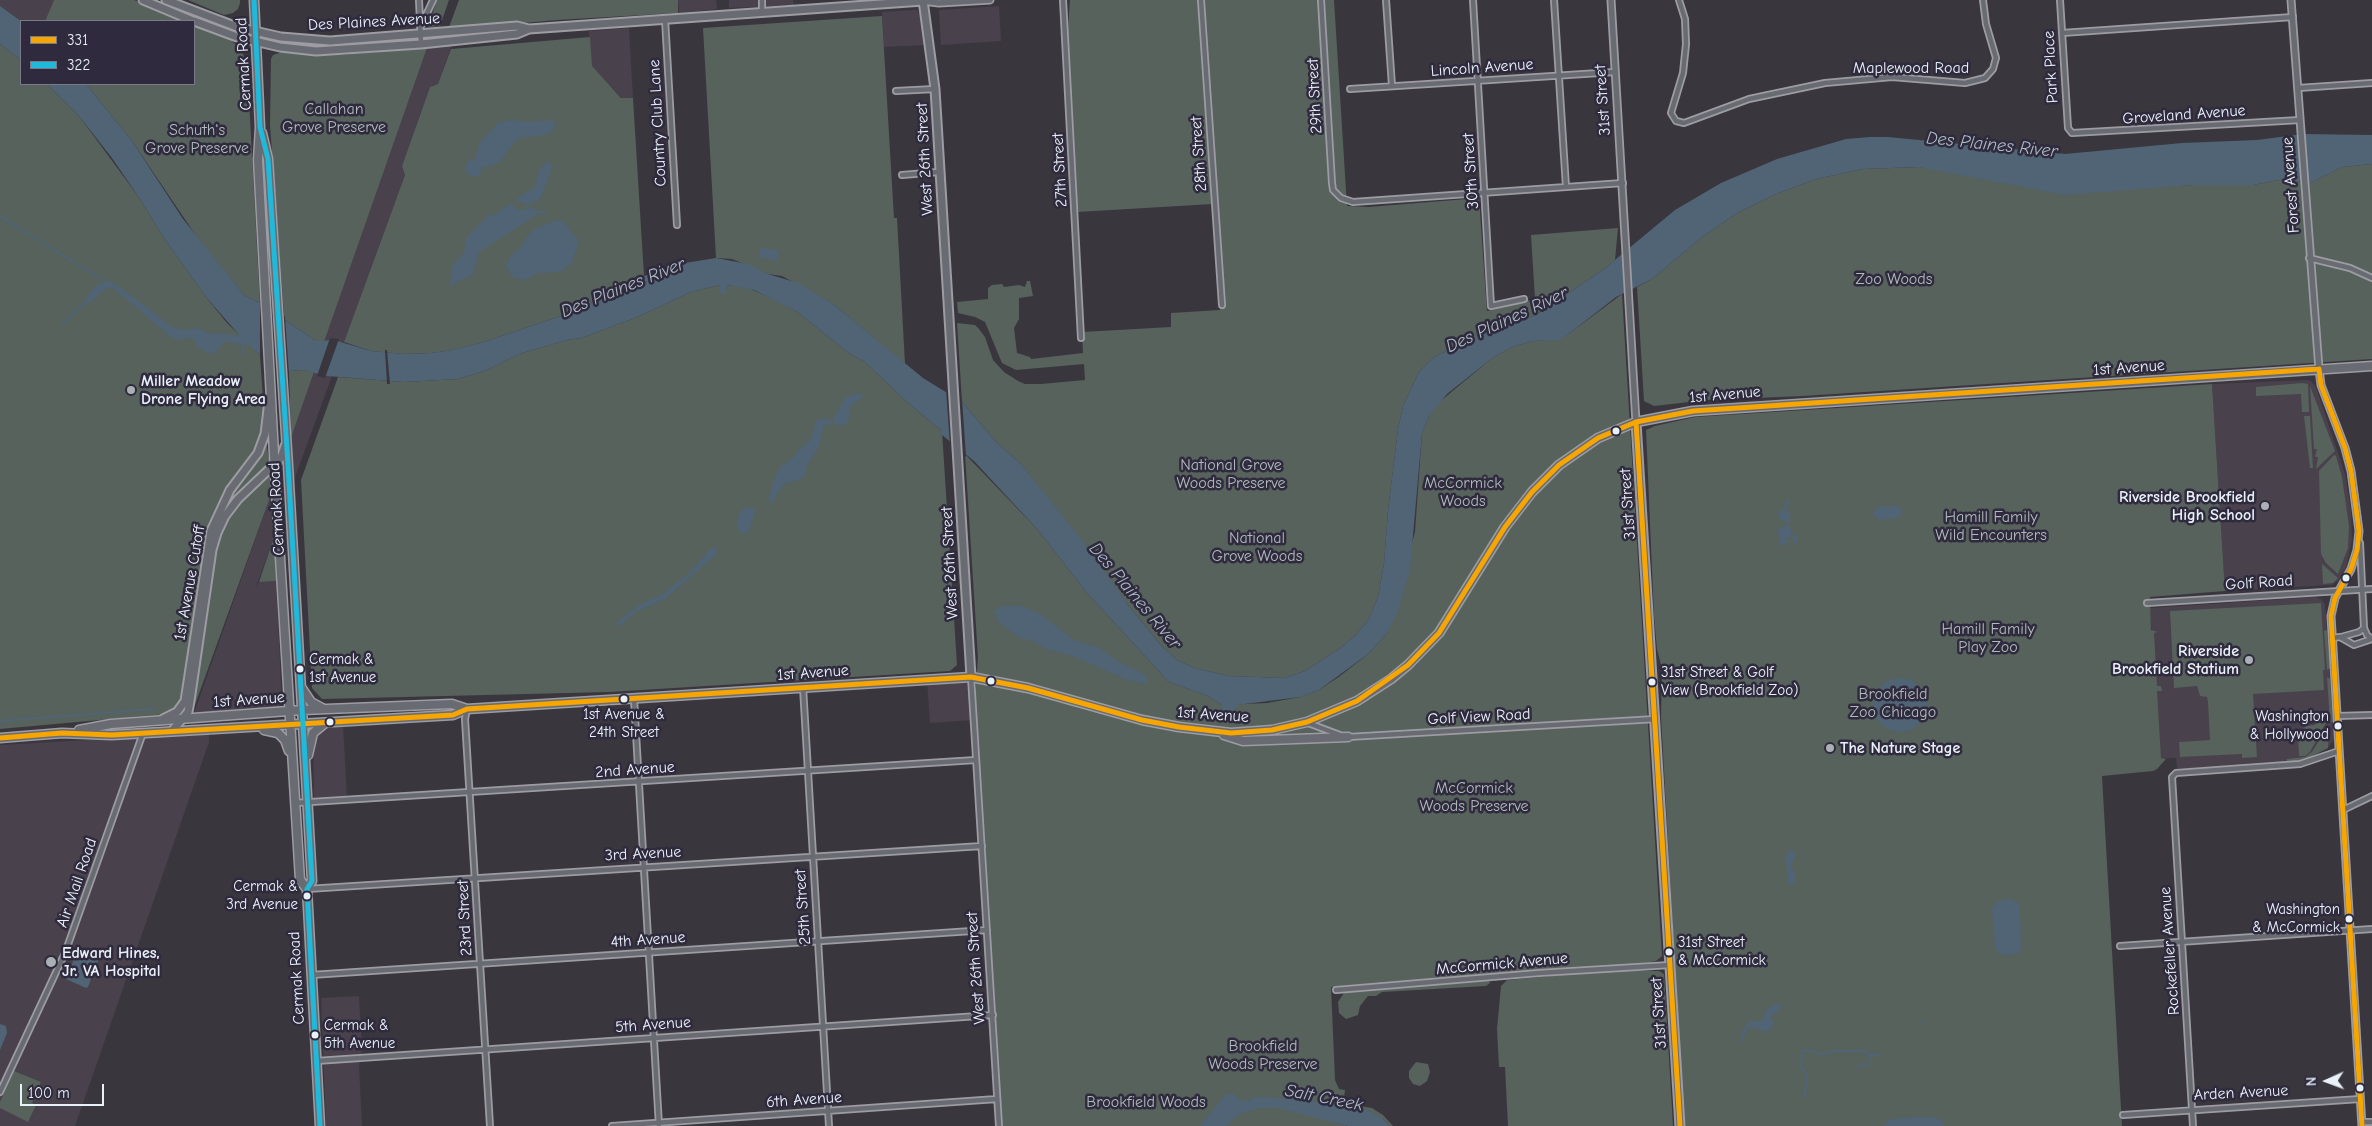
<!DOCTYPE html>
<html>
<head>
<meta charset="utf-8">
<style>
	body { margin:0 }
	#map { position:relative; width:2372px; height:1126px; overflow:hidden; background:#3a363e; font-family:"Comic Neue",sans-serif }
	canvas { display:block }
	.legend { position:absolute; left:20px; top:20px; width:175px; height:65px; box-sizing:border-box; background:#2f2a3d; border:1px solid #797a88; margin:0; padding:6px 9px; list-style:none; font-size:15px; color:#e8f1f8 }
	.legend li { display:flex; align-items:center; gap:10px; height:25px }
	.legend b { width:25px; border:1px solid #797a88 }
	.north { position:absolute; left:2302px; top:1056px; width:50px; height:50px; -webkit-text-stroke:4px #2f2a3d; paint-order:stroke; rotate:268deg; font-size:14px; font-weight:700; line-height:20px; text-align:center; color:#e8f1f8 }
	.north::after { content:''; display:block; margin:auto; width:18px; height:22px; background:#e8f1f8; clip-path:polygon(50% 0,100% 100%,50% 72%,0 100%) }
	.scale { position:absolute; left:20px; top:1084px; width:84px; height:22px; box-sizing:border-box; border:2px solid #e8f1f8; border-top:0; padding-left:6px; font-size:15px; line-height:18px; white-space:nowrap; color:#e8f1f8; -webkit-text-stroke:4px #2f2a3d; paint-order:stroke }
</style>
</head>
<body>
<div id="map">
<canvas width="2372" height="1126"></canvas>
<ul class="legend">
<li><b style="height:6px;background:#f7a600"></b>331</li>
<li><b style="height:6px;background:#20b9da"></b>322</li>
</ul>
<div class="north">N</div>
<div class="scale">100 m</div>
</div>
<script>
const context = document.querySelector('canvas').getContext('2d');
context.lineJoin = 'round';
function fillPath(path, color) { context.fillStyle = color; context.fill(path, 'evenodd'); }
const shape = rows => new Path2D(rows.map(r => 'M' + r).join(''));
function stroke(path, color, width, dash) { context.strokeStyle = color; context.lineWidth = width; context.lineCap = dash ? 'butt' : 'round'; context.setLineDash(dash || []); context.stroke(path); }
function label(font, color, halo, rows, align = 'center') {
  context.font = font + ' "Comic Neue",sans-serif'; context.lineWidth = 5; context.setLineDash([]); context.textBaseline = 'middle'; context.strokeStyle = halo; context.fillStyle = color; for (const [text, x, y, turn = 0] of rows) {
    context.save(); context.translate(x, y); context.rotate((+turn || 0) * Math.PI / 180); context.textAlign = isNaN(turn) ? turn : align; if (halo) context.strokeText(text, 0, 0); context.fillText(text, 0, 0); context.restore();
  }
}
const built = shape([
	[0,0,54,0,45,21,21,21,0,6],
	[678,0,716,0,717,9,679,13],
	[729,0,793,0,794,5,729,8],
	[999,6,1001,41,941,45,939,10],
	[912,10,917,10,919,14,926,45,884,47,882,12],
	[629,28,633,98,622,98,591,66,589,31],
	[452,45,438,84,430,87,402,166,405,175,344,342,324,342,427,48],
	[314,372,332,376,293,483,291,438],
	[2307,380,2311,381,2316,387,2345,474,2351,510,2352,540,2346,567,2339,580,2331,585,2225,591,2212,384],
	[272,492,275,534,256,587,259,582,275,581,276,579,282,704,277,707,194,713],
	[2315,597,2321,599,2325,604,2334,739,2328,748,2304,760,2287,762,2177,769,2176,758,2159,759,2150,608],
	[970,678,973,720,930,723,927,681],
	[343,724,347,800,314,802,313,744,315,733,327,726],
	[209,733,209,742,75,1126,0,1126,0,745],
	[359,996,362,1050,359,1066,362,1126,326,1126,321,998]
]);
const green = shape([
	[54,0,134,0,185,21,45,21],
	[188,0,240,0,240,3,238,9,233,13,224,15],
	[437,0,449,0,440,26,428,27],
	[459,0,678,0,678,13,556,20,448,30],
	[1070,0,1334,0,1347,206,1369,207,1479,198,1487,311,1535,299,1531,235,1618,228,1615,260,1604,269,1539,313,1524,320,1480,333,1433,358,1419,372,1403,406,1398,429,1388,511,1384,563,1378,597,1369,619,1356,635,1339,649,1305,671,1285,678,1228,676,1194,668,1177,660,1160,644,1128,605,1021,464,996,442,962,402,957,323,975,325,979,329,985,337,993,360,1004,372,1018,381,1025,384,1041,384,1085,380,1084,364,1016,370,1002,363,985,322,975,317,958,313,957,302,988,299,988,288,992,285,1002,284,1004,287,1019,285,1025,287,1027,281,1030,281,1033,296,1019,298,1019,319,1014,328,1017,353,1030,357,1031,359,1083,353,1082,332,1171,327,1171,313,1220,310,1213,204,1077,212,1067,43],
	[882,16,894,218,897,218,905,364,833,304,782,276,768,274,732,259,716,258,703,28],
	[194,25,229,39,240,48,247,63,260,303,245,296,201,243,132,141,86,84,194,84],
	[506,30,506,32,445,38,446,36],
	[590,37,592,66,621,98,633,98,644,276,616,293,590,303,579,310,484,342,453,350,431,353,404,354,371,351,344,342,405,175,402,166,430,87,438,84,451,49],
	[416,39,409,42,364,46,364,43],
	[0,44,21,60,21,84,47,84,79,116,138,196,166,241,206,297,227,323,260,355,264,412,262,434,257,449,223,497,210,528,204,551,183,697,175,710,166,714,0,729],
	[427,48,324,342,316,341,285,320,284,314,270,125,271,59,273,55,282,52,340,55],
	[2372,164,2372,359,1803,396,1707,400,1654,406,1644,401,1637,287,1652,279,1702,237,1737,213,1776,194,1816,179,1863,169,1919,167,2141,187,2192,185,2253,185,2284,179,2310,183,2342,167],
	[720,285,720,292,726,290,727,285,748,288,776,300,796,311,850,354,865,362,908,403,942,431,957,665,950,671,609,692,322,699,312,688,301,480,338,377,404,382,458,379,487,370,519,354,567,340,581,338,635,318,691,292],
	[1622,294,1662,956,1656,961,1645,963,1331,987,1335,1080,1339,1089,1345,1090,1344,1098,1359,1100,1359,1106,1372,1108,1383,1115,1393,1126,1390,1126,1383,1119,1338,1123,1348,1126,1002,1126,975,696,978,658,965,454,1038,530,1087,593,1169,682,1208,696,1222,705,1267,703,1300,697,1319,690,1340,676,1368,654,1387,633,1415,532,1422,433,1429,416,1437,404,1491,359,1512,347,1533,341,1559,339,1570,333],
	[303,370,314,372,291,438,289,371],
	[2302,383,2308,384,2309,412,2302,412,2301,394,2256,396,2256,387],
	[2212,384,2225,591,2150,597,2151,630,2158,632,2154,633,2157,686,2161,686,2162,691,2157,691,2161,758,2166,759,2157,769,2153,771,2102,776,2122,1126,1684,1126,1661,717,1662,669,1657,649,1654,616,1646,430,1655,426,1695,417],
	[2310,386,2335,451,2316,469,2318,457,2315,457,2317,449,2314,449],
	[2304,416,2310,416,2313,468,2310,468],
	[266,442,270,464,248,482,226,509,223,507],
	[2334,455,2336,456,2342,477,2349,526,2348,548,2338,574,2326,563,2321,554,2319,471],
	[271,474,272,492,192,713,214,551,221,528,234,506],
	[275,534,276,581,259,582],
	[2322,564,2338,578,2333,583,2323,584],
	[2321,603,2325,670,2323,670,2324,690,2253,694,2257,757,2242,758,2242,754,2180,757,2179,742,2210,740,2208,702,2207,697,2200,696,2197,686,2174,688,2170,611],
	[2327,630,2330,668,2327,670,2324,631],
	[2327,677,2330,679,2333,722,2330,722],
	[2328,712,2328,719,2310,752,2305,756,2299,756,2298,734,2306,726,2315,725,2315,713],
	[2329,724,2328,748,2304,760,2287,762,2287,759,2305,757,2312,752],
	[1617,970,1659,971,1664,974,1673,1126,1508,1126,1505,1067,1499,1067,1497,1029,1501,986,1507,980],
	[1489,980,1490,983,1486,986,1382,992,1376,996,1368,996,1360,1006,1358,1015,1346,1019,1339,1013,1338,1002,1344,993,1351,991],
	[1416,1062,1428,1064,1430,1072,1427,1081,1420,1086,1413,1084,1409,1078,1409,1071],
	[14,1071,41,1082,32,1103,36,1105,28,1122,0,1108,0,1102]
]);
const water = shape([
	[0,6,21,21,21,60,0,44],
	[47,84,86,84,132,141,183,219,245,296,260,303,316,341,334,340,371,351,404,354,431,353,452,350,484,342,579,310,590,303,616,293,644,276,679,264,716,258,748,264,768,274,798,283,833,304,923,378,962,402,996,442,1021,464,1084,543,1128,605,1160,644,1177,660,1194,668,1228,676,1285,678,1305,671,1339,649,1356,635,1369,619,1378,597,1384,563,1388,511,1398,429,1403,406,1419,372,1433,358,1480,333,1524,320,1539,313,1604,269,1675,210,1721,183,1777,159,1846,139,1870,137,1888,137,2065,154,2182,143,2257,140,2303,134,2372,135,2372,164,2342,167,2310,183,2284,179,2253,185,2192,185,2065,195,1919,167,1863,169,1816,179,1776,194,1737,213,1702,237,1652,279,1616,297,1570,333,1559,340,1533,341,1512,347,1491,359,1447,394,1429,416,1422,433,1410,570,1398,611,1387,633,1368,654,1319,690,1300,697,1237,705,1230,717,1222,713,1222,705,1208,696,1169,682,1087,593,1038,530,974,461,942,435,942,431,908,403,865,362,850,354,796,311,754,290,727,285,726,293,722,294,720,292,720,285,691,292,635,318,581,338,567,340,519,354,487,370,458,379,404,382,327,376,303,370,289,371,260,355,250,346,229,342,224,341,215,354,204,351,199,348,192,338,179,340,171,337,112,287,106,289,86,305,87,296,97,285,109,281,120,287,172,327,184,330,199,328,210,334,222,333,240,336,206,297,166,241,138,196,112,158,79,116],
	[512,120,529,122,551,120,555,123,555,126,552,131,543,136,523,137,515,141,501,161,490,166,481,167,481,172,477,176,470,176,466,172,466,165,469,160,475,160,479,144,498,123],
	[550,162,552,167,541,198,528,205,530,208,540,211,544,210,546,214,540,213,479,252,473,274,450,286,452,266,464,253,466,238,488,216,495,214,511,203,517,210,525,210,527,204,515,200,535,187,539,170,544,164],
	[557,220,564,222,579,242,571,264,560,272,538,273,524,280,512,277,506,266,510,257,521,247,526,238,534,229],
	[761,247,779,251,777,261,759,257],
	[853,394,862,394,863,397,850,406,848,422,843,426,833,423,824,426,818,448,807,466,804,478,784,484,771,504,769,500,773,481,781,466,793,458,800,448,810,441,817,420,820,418,832,421,845,398],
	[1788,499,1789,504,1785,510,1790,512,1790,526,1788,522,1781,520,1778,514,1781,510,1783,510,1786,500],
	[1898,506,1903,512,1898,518,1879,520,1874,516,1874,512,1878,507],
	[745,507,754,508,755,512,749,531,743,534,737,528,739,513],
	[1782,526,1790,526,1792,534,1798,537,1797,542,1793,543,1793,537,1787,537,1786,540,1789,539,1788,543,1780,546,1780,537,1777,532],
	[713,546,717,549,716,555,666,598,636,612,620,626,615,624,639,605,663,594,690,572],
	[1003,606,1022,606,1040,614,1074,640,1097,647,1121,663,1146,675,1148,682,1146,684,1128,680,1070,655,1049,650,1028,639,1021,639,999,622,994,611],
	'1873 705a27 27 0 1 1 54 0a27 27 0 1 1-54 0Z',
	[1788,850,1793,851,1795,855,1791,867,1795,874,1795,882,1791,885,1787,883,1788,871,1785,860],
	[2010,899,2019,904,2022,949,2016,954,2004,955,1995,950,1992,906,1996,905,1998,901],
	[78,949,98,954,99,958,88,987,86,988,66,979],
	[1776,1004,1785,1006,1780,1007,1777,1012,1771,1016,1774,1024,1770,1030,1761,1031,1756,1028,1748,1028,1739,1046,1742,1031,1749,1021,1762,1021,1766,1010],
	[0,1024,6,1026,7,1033,0,1050],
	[1226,1094,1235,1094,1239,1100,1250,1101,1251,1098,1261,1097,1304,1100,1369,1111,1383,1119,1390,1126,1348,1126,1279,1108,1257,1108,1240,1114,1226,1126,1200,1126],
	[1917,1117,1933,1117,1941,1120,1945,1126,1883,1126,1891,1119]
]);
const pier = shape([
	[260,302,285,317,289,374,260,358],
	[330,338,339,339,325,378,317,376],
	[385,350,387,350,390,384,387,384],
	[946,390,962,399,966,457,950,445]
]);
const stream = shape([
	[0,216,106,282],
	[62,325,85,302],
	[242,343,243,353],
	[0,721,154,709],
	[1923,1021,1925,1022],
	[1858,1067,1868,1064,1871,1055],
	[1804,1098,1807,1078,1801,1066,1802,1051,1808,1050,1823,1054,1833,1051,1867,1051,1871,1055,1879,1055]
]);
const minor = shape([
	[419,0,421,44],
	[762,0,762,13],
	[1063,0,1081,338],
	[1201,0,1222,305],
	[1321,0,1332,183,1333,190,1341,198,1353,202,1623,183],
	[1386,0,1392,86],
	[1473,0,1491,306,1524,299],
	[1554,0,1566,187],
	[1679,0,1685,19,1686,44,1683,73,1671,113,1676,121,1684,123,1749,99,1825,83,1892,77,1965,83,1985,78,1993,69,1996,58,1986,24,1983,0],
	[2060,0,2068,128,2072,133,2300,120],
	[665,19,677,225],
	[421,26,433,0],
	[2062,33,2293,17],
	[2298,88,2372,83],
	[1350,89,1615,72],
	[896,91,935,89],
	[902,175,939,172],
	[2309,258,2350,268,2372,278],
	[2360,543,2364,628,2367,635,2372,639],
	[2147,603,2372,589],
	[2341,637,2359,632,2364,628],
	[2332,638,2340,637,2354,645,2372,639],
	[971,677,999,1126],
	[803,687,829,1126],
	[634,699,659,1126],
	[467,709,465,719,490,1126],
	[2337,716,2372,715],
	[1308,723,1340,735],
	[1348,737,1656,719],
	[295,803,976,760],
	[2343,810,2372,796],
	[307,889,982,846],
	[2120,946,2372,929],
	[311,975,987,930],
	[1336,990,1539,973,1670,965],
	[316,1061,993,1015],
	[0,1092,65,953,143,733],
	[2123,1115,2360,1099],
	[2362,1122,2372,1122],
	[612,1126,997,1099],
	[2193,1126,2172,777,2176,773,2300,764,2339,751]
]);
const tertiary = shape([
	[1611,0,1636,422],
	[2291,0,2319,369,2321,385,2345,448,2351,471,2359,531,2357,550,2351,569,2335,598,2331,616,2362,1126],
	[923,1,939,3,990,0]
]);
const secondary = shape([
	[143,0,193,21],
	[166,0,237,27,281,37,330,41,517,26,529,29,923,1],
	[923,0,935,89,971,677],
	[194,21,237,37,280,47,316,51,421,44,517,34,529,29],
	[1636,422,1680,1126],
	[163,719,177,712,185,701,211,531,230,490,258,453,265,434,269,401],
	[172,731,188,712,190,701,212,550,217,533,225,516,238,499,281,458,285,446]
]);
const primary = shape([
	[254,0,260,127,258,160,277,509,300,880,307,889,320,1126],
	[262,133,268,159,288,465,312,881,307,889],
	[301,687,311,702,322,708],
	[79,730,111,724,302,710,452,704,467,709],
	[264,730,278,733,285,740,289,751],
	[1224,735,1243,741,1348,737],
	[0,738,62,733,112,735,453,715,467,709,971,677,1028,688,1142,720,1179,727,1231,733,1272,730,1307,722,1357,701,1391,679,1408,665,1439,633,1505,527,1532,492,1559,465,1598,438,1636,422,1693,411,2372,366],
	[308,755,313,733,324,724]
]);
const bus1 = shape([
	[2319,369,2321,385,2345,448,2351,471,2359,531,2357,550,2351,569,2335,598,2331,616,2362,1126],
	[1636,422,1680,1126],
	[0,738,62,733,112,735,453,715,467,709,971,677,1028,688,1142,720,1179,727,1231,733,1272,730,1307,722,1357,701,1408,665,1439,633,1505,527,1532,492,1559,465,1598,438,1636,422,1693,411,2319,369]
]);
const bus2 = shape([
	[254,0,260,127,268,159,288,465,312,881,307,889,320,1126]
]);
const markers = [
	[131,390,5,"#abb0b7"],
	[1616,431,4.5,"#e8f1f8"],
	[2265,506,5,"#abb0b7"],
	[2346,578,4.5,"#e8f1f8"],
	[2249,660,5,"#abb0b7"],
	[300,669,4.5,"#e8f1f8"],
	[991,681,4.5,"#e8f1f8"],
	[1652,682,4.5,"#e8f1f8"],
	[624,699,4.5,"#e8f1f8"],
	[330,722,4.5,"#e8f1f8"],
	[2338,726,4.5,"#e8f1f8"],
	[1830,748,5,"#abb0b7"],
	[307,896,4.5,"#e8f1f8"],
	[2349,919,4.5,"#e8f1f8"],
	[1669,952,4.5,"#e8f1f8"],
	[51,962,6,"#abb0b7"],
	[315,1035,4.5,"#e8f1f8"],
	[2360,1088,4.5,"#e8f1f8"]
];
const busNames = [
	["Cermak &",309,660],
	["1st Avenue",309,678],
	["31st Street & Golf",1661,673],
	["View (Brookfield Zoo)",1661,691],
	["1st Avenue &",624,715,"center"],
	["24th Street",624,733,"center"],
	["Washington",2329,717,"right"],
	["& Hollywood",2329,735,"right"],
	["Cermak &",298,887,"right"],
	["3rd Avenue",298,905,"right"],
	["Washington",2340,910,"right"],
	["& McCormick",2340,928,"right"],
	["31st Street",1678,943],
	["& McCormick",1678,961],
	["Cermak &",324,1026],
	["5th Avenue",324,1044]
];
const streetNames = [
	["Des Plaines Avenue",374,22,-3],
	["Cermak Road",244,64,-93],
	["Park Place",2051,67,-93],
	["Lincoln Avenue",1482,68,-4],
	["Maplewood Road",1911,68],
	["29th Street",1315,96,-93],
	["31st Street",1603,100,-94],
	["Groveland Avenue",2184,115,-4],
	["Country Club Lane",658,123,-93],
	["28th Street",1199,154,-94],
	["West 26th Street",925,159,-93],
	["27th Street",1060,170,-93],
	["30th Street",1471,171,-94],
	["Forest Avenue",2291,185,-94],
	["1st Avenue",2129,368,-4],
	["1st Avenue",1725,395,-5],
	["31st Street",1628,504,-94],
	["Cermak Road",277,509,-93],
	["West 26th Street",950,563,-93],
	["1st Avenue Cutoff",190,583,-80],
	["Golf Road",2259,583,-4],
	["1st Avenue",813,673,-4],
	["1st Avenue",249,700,-4],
	["1st Avenue",1213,715,4],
	["Golf View Road",1479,717,-3],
	["2nd Avenue",635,770,-4],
	["3rd Avenue",643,854,-3],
	["Air Mail Road",77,883,-71],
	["25th Street",803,907,-94],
	["23rd Street",465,918,-93],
	["4th Avenue",648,940,-4],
	["Rockefeller Avenue",2170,951,-94],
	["McCormick Avenue",1502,964,-5],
	["West 26th Street",976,968,-94],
	["Cermak Road",297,978,-93],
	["31st Street",1659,1013,-94],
	["5th Avenue",653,1025,-4],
	["Arden Avenue",2241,1093,-3],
	["6th Avenue",804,1100,-4]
];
const parkNames = [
	["Callahan",334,109],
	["Grove Preserve",334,127],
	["Schuth's",197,130],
	["Grove Preserve",197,148],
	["Zoo Woods",1894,279],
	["National Grove",1231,465],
	["Woods Preserve",1231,483],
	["McCormick",1463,483],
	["Woods",1463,501],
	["Hamill Family",1991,517],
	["Wild Encounters",1991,535],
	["National",1257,538],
	["Grove Woods",1257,556],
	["Hamill Family",1988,629],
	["Play Zoo",1988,647],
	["Brookfield",1893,694],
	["Zoo Chicago",1893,712],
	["McCormick",1474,788],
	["Woods Preserve",1474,806],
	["Brookfield",1263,1046],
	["Woods Preserve",1263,1064],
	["Brookfield Woods",1146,1102]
];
const poiNames = [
	["Miller Meadow",141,381],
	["Drone Flying Area",141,399],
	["Riverside Brookfield",2255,497,"right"],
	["High School",2255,515,"right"],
	["Riverside",2239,651,"right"],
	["Brookfield Statium",2239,669,"right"],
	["The Nature Stage",1840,748],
	["Edward Hines,",62,953],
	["Jr. VA Hospital",62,971]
];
const waterNames = [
	["Des Plaines River",1992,145,6],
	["Des Plaines River",623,288,-22],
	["Des Plaines River",1507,320,-25],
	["Des Plaines River",1135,596,50],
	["Salt Creek",1324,1098,11]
];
fillPath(built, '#49414b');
fillPath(green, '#56625b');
fillPath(water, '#506476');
fillPath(pier, '#3a363e');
stroke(stream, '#506476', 2);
stroke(minor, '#9c9ca2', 8);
stroke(tertiary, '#9c9ca2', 9);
stroke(secondary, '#9c9ca2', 11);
stroke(primary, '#9c9ca2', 11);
stroke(minor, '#696b72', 4.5);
stroke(tertiary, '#696b72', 5.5);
stroke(secondary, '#696b72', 7);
stroke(primary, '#696b72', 8);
stroke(bus1, '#f7a600', 5);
stroke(bus2, '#20b9da', 5);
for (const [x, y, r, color] of markers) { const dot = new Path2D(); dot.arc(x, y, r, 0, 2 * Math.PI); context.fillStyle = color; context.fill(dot); stroke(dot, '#2f2a3d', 2); }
label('15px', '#e8f1f8', '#2f2a3d', busNames, 'left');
label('16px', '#e8f1f8', '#2f2a3d', streetNames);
label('16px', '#afbbbb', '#2f2a3d', parkNames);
label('bold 16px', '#e8f1f8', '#2f2a3d', poiNames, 'left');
label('italic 18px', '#acbbc6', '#2f2a3d', waterNames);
</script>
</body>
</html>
